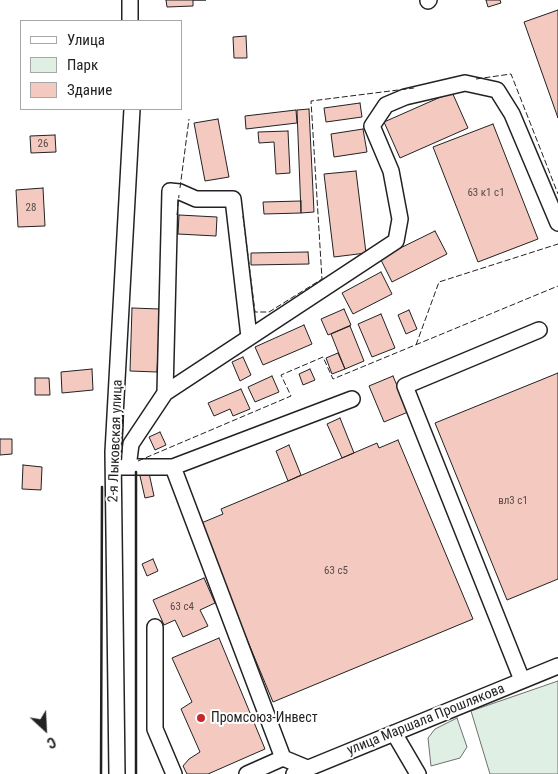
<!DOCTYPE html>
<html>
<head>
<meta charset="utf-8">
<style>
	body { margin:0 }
	#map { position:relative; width:558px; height:774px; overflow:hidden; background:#fff; font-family:"Roboto Condensed",sans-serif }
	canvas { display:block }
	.legend { position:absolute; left:20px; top:20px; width:162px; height:90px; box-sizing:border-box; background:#fff; border:1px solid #a7a7a7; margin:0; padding:6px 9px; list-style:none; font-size:15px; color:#222 }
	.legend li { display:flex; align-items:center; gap:10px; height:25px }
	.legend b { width:25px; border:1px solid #a7a7a7 }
	.north { position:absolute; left:20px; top:704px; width:50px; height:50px; -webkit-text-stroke:4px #fff; paint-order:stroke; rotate:155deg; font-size:14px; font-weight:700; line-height:20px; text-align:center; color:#222 }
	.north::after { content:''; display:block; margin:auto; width:18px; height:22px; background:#222; clip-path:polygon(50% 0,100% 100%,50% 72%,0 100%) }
</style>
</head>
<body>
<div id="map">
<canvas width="558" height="774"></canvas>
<ul class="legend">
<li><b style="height:6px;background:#fff"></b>Улица</li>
<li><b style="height:14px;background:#e0efe3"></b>Парк</li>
<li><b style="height:14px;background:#f3c9c0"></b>Здание</li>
</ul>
<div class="north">С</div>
</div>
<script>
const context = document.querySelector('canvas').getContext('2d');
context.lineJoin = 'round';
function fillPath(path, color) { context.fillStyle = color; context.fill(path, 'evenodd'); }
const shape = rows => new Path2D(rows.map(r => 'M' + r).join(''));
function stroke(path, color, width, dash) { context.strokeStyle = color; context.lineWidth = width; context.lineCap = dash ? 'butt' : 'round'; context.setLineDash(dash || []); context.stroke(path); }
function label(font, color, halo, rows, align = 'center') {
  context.font = font + ' "Roboto Condensed",sans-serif'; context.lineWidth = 4; context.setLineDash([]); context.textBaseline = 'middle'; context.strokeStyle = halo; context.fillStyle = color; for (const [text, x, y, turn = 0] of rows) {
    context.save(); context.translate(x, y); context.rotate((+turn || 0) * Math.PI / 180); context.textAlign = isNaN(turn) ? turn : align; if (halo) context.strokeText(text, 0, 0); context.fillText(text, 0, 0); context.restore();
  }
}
const green = shape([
	[558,681,558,774,490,774,471,711,558,681],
	[457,718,467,747,460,758,431,766,428,738,435,729,457,718]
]);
const building = shape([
	[166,0,206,0,193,0,193,6,167,7,166,0],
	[486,0,500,0,501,3,488,7,486,0],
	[558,10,558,118,524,22,558,10],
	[246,36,247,58,234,58,233,37,246,36],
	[452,92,468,128,400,158,384,122,452,92],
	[360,103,362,117,326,122,324,108,360,103],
	[309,109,314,212,301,213,297,110,309,109],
	[296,110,297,123,246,129,245,116,296,110],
	[218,119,229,177,205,181,194,123,218,119],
	[493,124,538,239,478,262,433,147,493,124],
	[363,129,367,152,334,157,331,134,363,129],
	[288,131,290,173,276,174,274,142,259,143,258,132,288,131],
	[55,135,56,152,31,153,30,136,55,135],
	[356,171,366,253,334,257,324,174,356,171],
	[43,188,45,226,18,227,16,190,43,188],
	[301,201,301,213,264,214,263,202,301,201],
	[179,215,217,217,216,236,178,234,179,215],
	[435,231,447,254,392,282,380,258,435,231],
	[308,252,309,264,251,265,251,253,308,252],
	[381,272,392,294,353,314,342,293,381,272],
	[132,308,160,309,157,372,130,371,132,308],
	[344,309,351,325,328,335,321,319,344,309],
	[409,310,417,329,406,334,398,315,409,310],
	[381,314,395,348,372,357,358,324,381,314],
	[304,325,312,344,263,365,255,347,304,325],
	[350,326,364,361,345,369,331,334,350,326],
	[338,353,345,369,332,374,326,358,338,353],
	[243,357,251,375,240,381,232,362,243,357],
	[92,369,93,390,62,393,61,372,92,369],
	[310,369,315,380,303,385,299,374,310,369],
	[558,373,558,579,507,600,435,423,558,373],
	[272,376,279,392,255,402,248,387,272,376],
	[393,376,408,412,384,422,369,386,393,376],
	[35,378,49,378,50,395,35,395,35,378],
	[241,389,250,409,233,416,230,409,214,416,208,403,241,389],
	[340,418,354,453,342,458,327,424,340,418],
	[160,432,166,445,155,450,149,437,160,432],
	[0,439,12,439,12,454,0,455,0,439],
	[398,440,473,619,273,702,199,524,223,514,221,509,288,481,377,443,379,448,398,440],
	[289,445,301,475,288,481,276,451,289,445],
	[23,465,42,467,41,490,22,489,23,465],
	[149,473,154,496,145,498,140,476,149,473],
	[153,559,158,571,147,576,142,564,153,559],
	[204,578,215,603,200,610,208,626,183,637,175,620,164,625,153,600,204,578],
	[219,638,265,749,208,774,187,774,183,766,189,759,200,752,181,709,192,702,172,658,219,638]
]);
const minor = shape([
	[130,0,130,21],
	[428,1,429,0],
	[165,393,170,191,180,192,196,199,233,199,249,337],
	[118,467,173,467],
	[128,467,131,444,165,393,396,241,400,219,391,171,372,126,386,105,405,97,465,83,497,90,512,114,558,223],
	[155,627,155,729,174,774],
	[522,680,405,386,539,330],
	[394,733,418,774],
	[283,758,173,467,352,399],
	[117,774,113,452,132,109],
	[247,774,283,758,307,768],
	[294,774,558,666]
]);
const fence = shape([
	[476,79,511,74,558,194],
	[180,188,189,119],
	[177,215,179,195],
	[243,216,255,312,269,312,322,279,311,101,414,88],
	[416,345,439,282,558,244],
	[138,461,291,396,281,375,323,357,333,379,558,286]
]);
const wall = shape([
	[121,459,123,414],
	[136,472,136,774],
	[101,774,102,487]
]);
const markers = [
	[201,718,5,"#c62828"]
];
const numberNames = [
	["26",43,144],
	["63 к1 с1",486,193],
	["28",31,208],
	["вл3 с1",513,501],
	["63 с5",336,571],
	["63 с4",182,607]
];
const streetNames = [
	["2-я Лыковская улица",116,441,-88],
	["улица Маршала Прошлякова",426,720,-22]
];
const poiNames = [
	["Промсоюз-Инвест",211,718]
];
fillPath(green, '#e0efe3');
stroke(green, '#6f6f6f', 1);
fillPath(building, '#f3c9c0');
stroke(building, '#222', 1);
stroke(minor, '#222', 18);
stroke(minor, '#fff', 15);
stroke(fence, '#222', 1, [6, 2.5]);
stroke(wall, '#222', 2.5);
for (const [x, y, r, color] of markers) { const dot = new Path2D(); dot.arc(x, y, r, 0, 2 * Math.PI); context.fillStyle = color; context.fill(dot); stroke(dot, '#fff', 2); }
label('11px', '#564c4a', null, numberNames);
label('14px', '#222', '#fff', streetNames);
label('14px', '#222', '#fff', poiNames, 'left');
</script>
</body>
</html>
